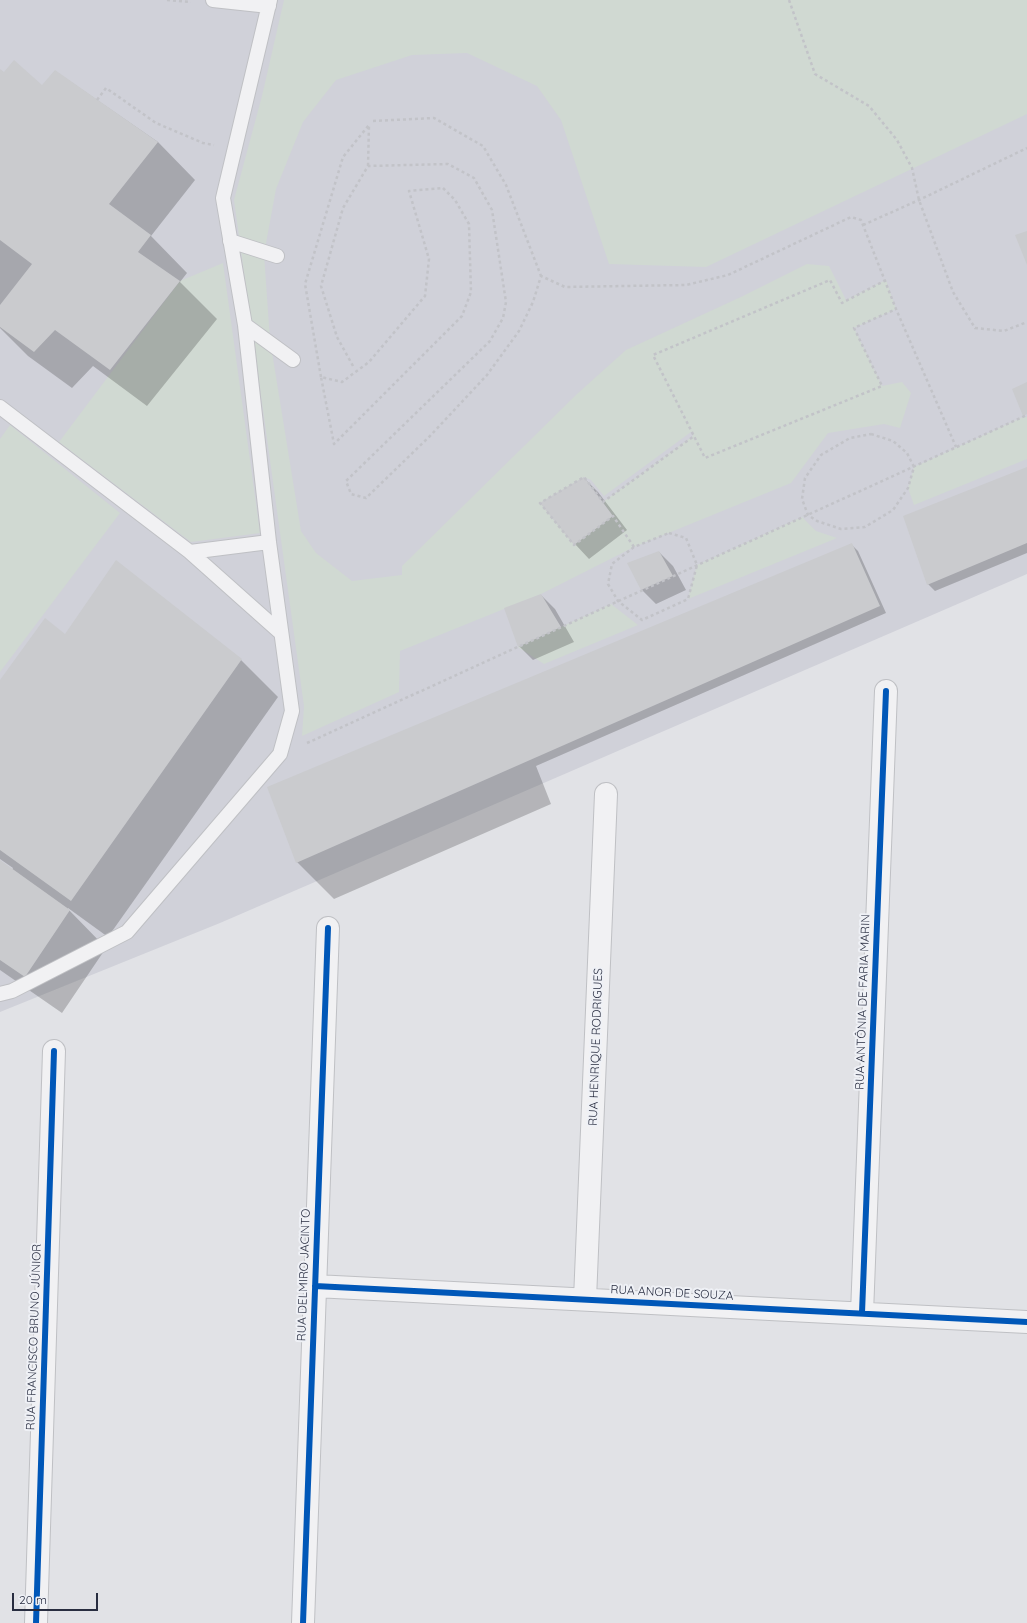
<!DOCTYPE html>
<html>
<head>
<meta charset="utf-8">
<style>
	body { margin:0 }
	#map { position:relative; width:1027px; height:1623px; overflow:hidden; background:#e1e2e6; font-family:Quicksand,sans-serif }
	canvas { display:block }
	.scale { position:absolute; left:12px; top:1593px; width:86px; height:18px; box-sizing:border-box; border:2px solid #282d40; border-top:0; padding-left:5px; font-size:12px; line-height:14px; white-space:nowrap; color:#282d40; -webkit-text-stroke:3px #eff1f6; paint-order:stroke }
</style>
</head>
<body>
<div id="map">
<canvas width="1027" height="1623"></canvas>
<div class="scale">20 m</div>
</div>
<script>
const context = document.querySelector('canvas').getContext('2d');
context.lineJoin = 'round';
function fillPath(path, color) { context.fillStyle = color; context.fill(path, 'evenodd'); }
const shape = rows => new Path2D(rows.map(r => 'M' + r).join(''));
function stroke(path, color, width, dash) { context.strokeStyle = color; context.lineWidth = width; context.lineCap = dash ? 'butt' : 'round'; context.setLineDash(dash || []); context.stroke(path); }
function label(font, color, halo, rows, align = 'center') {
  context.font = font + ' Quicksand,sans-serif'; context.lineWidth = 4; context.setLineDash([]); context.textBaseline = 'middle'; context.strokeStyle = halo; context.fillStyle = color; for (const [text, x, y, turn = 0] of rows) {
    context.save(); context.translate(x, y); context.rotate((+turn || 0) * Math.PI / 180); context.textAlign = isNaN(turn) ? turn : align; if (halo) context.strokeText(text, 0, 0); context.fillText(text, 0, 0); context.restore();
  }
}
const built = shape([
	[0,0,1027,0,1027,574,220,923,0,1012]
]);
const green = shape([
	[284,0,1027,0,1027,114,706,267,609,264,561,120,537,86,467,53,412,55,336,80,303,122,276,189,264,254,270,340,301,531,316,553,352,581,402,575,402,566,577,394,626,350,743,296,807,264,829,266,846,300,886,280,896,309,854,328,882,386,902,382,911,393,900,428,884,424,828,433,791,483,634,547,541,594,400,651,399,692,302,736,304,706,234,200,262,96],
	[691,432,693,436,603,502,613,516,574,545,540,503,584,477,591,480,604,496],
	[223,263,260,533,191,542,59,442,180,281],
	[1023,417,1027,417,1027,459,914,505,908,488,914,467],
	[10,425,120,513,0,672,0,439],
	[802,517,816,531,837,538,688,599,697,565],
	[611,604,638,625,544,664,518,647]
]);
const shadow = shape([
	[0,70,4,73,42,87,55,71,158,142,195,180,151,236,187,273,180,282,217,319,147,406,93,366,72,388,28,356,0,328],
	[1027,468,1027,553,935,591,928,584],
	[584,478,598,492,627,530,589,559,575,544,542,503],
	[851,544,858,551,886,613,536,766,551,804,334,899,297,862],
	[659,552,673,566,686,590,656,604,642,590,629,563],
	[541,595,555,609,574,642,533,660,519,646],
	[65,635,241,660,278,697,108,937,68,908,68,909,106,948,62,1013,0,970,0,862,12,870,13,868,0,859,0,682]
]);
const building = shape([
	[14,60,42,85,55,70,158,142,109,204,151,235,138,252,180,281,110,370,55,330,34,352,0,327,0,305,32,264,0,240,0,69,4,72],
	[1027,231,1027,265,1015,235],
	[1027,382,1027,414,1023,416,1012,389],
	[1027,467,1027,543,927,585,903,516],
	[584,477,613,516,574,545,540,503],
	[852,543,880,606,296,863,267,787],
	[659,551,673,576,641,590,627,563],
	[116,560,242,659,71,901,0,850,0,680,45,618,65,634],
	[541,594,561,627,518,647,504,608],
	[0,860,70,910,25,977,0,960]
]);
const path = shape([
	[167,0,191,2],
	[789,0,815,74,869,106,897,140,912,168,919,200,953,292,975,328,1004,331,1027,322],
	[97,100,106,88,156,123,203,143,214,145],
	[373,121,434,118,483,146,506,185,541,276],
	[443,188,455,200,469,224,471,292,462,316,334,444,321,377,342,382,369,362,425,296,429,259,409,191,443,188],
	[863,225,919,200,1027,148],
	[886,280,842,303,830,280,653,355,705,458,882,386,854,328,896,309],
	[353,366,337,337,321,286,343,208,368,166,448,164,474,178,492,210,506,302,503,318,490,341,346,481,351,494,366,498,430,436,487,375,519,331,533,302,541,276,565,287,686,285,728,275,851,217,861,220,896,309,956,447],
	[321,377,305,284,343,157,369,125,368,166],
	[871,434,893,441,907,453,914,467,908,488,893,510,865,527,841,529,817,521,808,515,802,499,805,478,821,455,850,438,871,434],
	[669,533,686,538,697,565,688,599,642,620,618,601,608,584,612,564,634,547,669,533],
	[634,547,613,516,574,545,540,503,584,477,603,502,694,436],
	[307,743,1027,415]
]);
const service = shape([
	[213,0,269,6],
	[230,241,277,256],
	[245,325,293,360],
	[0,407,190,552,281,633],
	[190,552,269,542],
	[0,994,12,991,127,932,280,754,292,711,269,542,245,325,223,198,270,0]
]);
const minor = shape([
	[315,1286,1027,1322],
	[585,1299,606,794],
	[862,1313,886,691],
	[36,1623,54,1051],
	[303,1623,328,928]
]);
const cycleway = shape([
	[315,1286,1027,1322],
	[862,1313,886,691],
	[36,1623,54,1051],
	[303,1623,328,928]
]);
const streetNames = [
	["RUA ANTÔNIA DE FARIA MARIN",863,1002,-88],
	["RUA HENRIQUE RODRIGUES",596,1047,-88],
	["RUA DELMIRO JACINTO",304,1275,-88],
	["RUA ANOR DE SOUZA",672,1293,3],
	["RUA FRANCISCO BRUNO JÚNIOR",34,1337,-88]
];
fillPath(built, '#d0d1d9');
fillPath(green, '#d0d9d2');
fillPath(shadow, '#0003');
fillPath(building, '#cacbce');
stroke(service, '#bfc0c4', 16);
stroke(minor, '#bfc0c4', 24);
stroke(path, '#c2c3c8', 2.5, [3, 3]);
stroke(service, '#f1f1f3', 14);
stroke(minor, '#f1f1f3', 22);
stroke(cycleway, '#0057b8', 6);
label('12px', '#282d40', '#eff1f6', streetNames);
</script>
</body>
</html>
